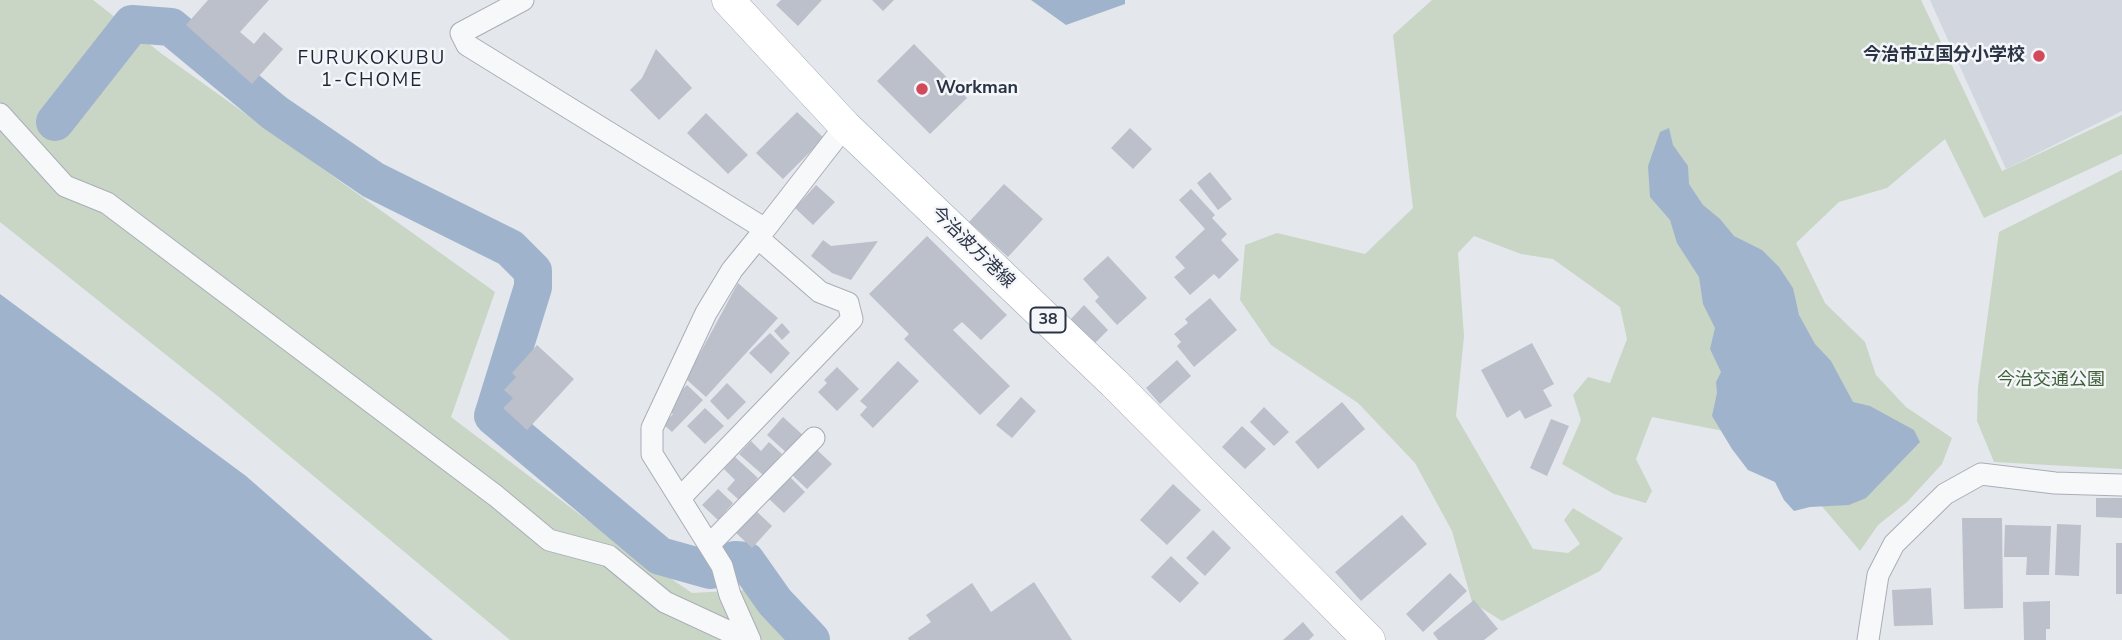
<!DOCTYPE html>
<html>
<head>
<meta charset="utf-8">
<style>
	body { margin:0 }
	canvas { display:block; background:#e4e7ec }
</style>
</head>
<body>
<canvas width="2122" height="640"></canvas>
<script>
const context = document.querySelector('canvas').getContext('2d');
context.lineJoin = 'round';
function fillPath(path, color) { context.fillStyle = color; context.fill(path, 'evenodd'); }
const shape = rows => new Path2D(rows.map(r => 'M' + r).join(''));
function stroke(path, color, width, dash) { context.strokeStyle = color; context.lineWidth = width; context.lineCap = dash ? 'butt' : 'round'; context.setLineDash(dash || []); context.stroke(path); }
function label(font, color, halo, rows, align = 'center') {
  context.font = font + ' "Nunito Sans","Noto Sans JP",sans-serif'; context.lineWidth = 5; context.setLineDash([]); context.textBaseline = 'middle'; context.strokeStyle = halo; context.fillStyle = color; for (const [text, x, y, turn = 0] of rows) {
    context.save(); context.translate(x, y); context.rotate((+turn || 0) * Math.PI / 180); context.textAlign = isNaN(turn) ? turn : align; if (halo) context.strokeText(text, 0, 0); context.fillText(text, 0, 0); context.restore();
  }
}
const built = shape([
	[1930,0,2122,0,2122,111,2006,169]
]);
const green = shape([
	[0,0,93,0,162,54,495,292,451,417,603,532,692,593,747,590,791,640,510,640,220,398,0,222],
	[1432,0,1921,0,2002,171,2122,115,2122,154,1984,218,1945,139,1887,188,1839,202,1796,243,1825,303,1865,342,1876,375,1906,407,1952,438,1942,464,1907,502,1878,525,1860,551,1814,497,1744,435,1652,417,1636,459,1652,491,1646,503,1614,494,1562,464,1581,420,1573,395,1588,377,1610,383,1627,339,1620,307,1553,259,1521,254,1474,236,1458,253,1464,336,1456,416,1533,549,1568,553,1580,544,1564,520,1573,508,1623,538,1600,571,1502,621,1472,602,1452,531,1415,463,1358,403,1271,345,1240,300,1245,245,1277,233,1365,254,1413,208,1393,35],
	[2122,170,2122,469,1994,462,1977,421,1978,387,1999,232]
]);
const water = shape([
	[1031,0,1125,0,1125,4,1066,25],
	[1669,128,1673,145,1688,166,1689,184,1703,205,1720,219,1734,236,1762,250,1779,267,1793,288,1799,315,1815,344,1831,361,1853,402,1870,406,1914,430,1920,442,1866,498,1849,505,1810,507,1794,511,1784,500,1775,482,1748,470,1732,449,1712,416,1717,393,1716,382,1721,372,1710,349,1715,328,1703,304,1699,277,1677,243,1670,220,1650,197,1648,166,1660,132],
	[0,294,246,476,433,640,0,640]
]);
const river = shape([
	[55,122,132,24,171,27,275,113,373,180,510,248,533,271,533,287,493,416,660,556,710,570,735,560,746,561,775,602,811,640]
]);
const building = shape([
	[208,0,269,0,240,32,254,44,264,32,283,49,252,84,186,25],
	[781,0,822,0,798,26,776,5],
	[872,0,894,0,883,11],
	[914,44,967,98,930,134,877,81],
	[656,49,692,88,659,120,630,90,642,78],
	[797,112,824,138,783,179,756,153],
	[706,113,748,155,728,174,687,133],
	[1130,128,1152,149,1133,169,1111,148],
	[1210,172,1232,199,1218,210,1197,183],
	[1004,184,1043,219,1008,257,969,222],
	[816,185,835,202,813,225,795,208],
	[1191,189,1215,215,1212,218,1227,234,1221,240,1239,260,1219,279,1214,274,1190,295,1174,277,1185,268,1175,257,1205,229,1179,200],
	[927,236,1007,315,981,340,962,322,953,330,1010,386,980,415,904,339,909,334,869,294],
	[823,240,831,246,878,241,851,280,832,273,811,256],
	[1108,256,1147,298,1117,325,1095,301,1099,297,1083,279],
	[738,283,778,318,706,397,686,379],
	[1210,298,1237,330,1194,367,1177,346,1181,342,1174,334,1188,323,1185,319],
	[1084,305,1108,330,1094,344,1070,320],
	[782,323,790,332,782,340,774,331],
	[770,333,790,353,771,374,749,353],
	[1532,343,1554,384,1543,390,1552,406,1525,419,1520,410,1507,418,1481,370],
	[537,345,574,379,527,430,503,408,513,398,504,390,516,377,512,373],
	[1177,360,1191,376,1160,404,1146,388],
	[898,361,919,381,873,428,860,415,867,407,860,401],
	[837,367,859,389,837,411,818,392,827,383,824,380],
	[727,383,746,402,728,420,710,401],
	[687,385,703,400,672,432,663,424,673,414,670,411,675,407,670,402],
	[1021,397,1036,411,1012,438,996,425],
	[1342,402,1365,429,1318,469,1295,442],
	[1264,407,1289,432,1274,446,1250,422],
	[705,408,724,426,705,444,687,426],
	[783,417,805,437,789,455,767,435],
	[1551,419,1569,426,1547,476,1530,468],
	[1242,426,1266,449,1245,469,1222,447],
	[751,441,761,451,769,442,782,454,763,475,739,454],
	[815,448,832,464,807,489,791,474],
	[735,457,758,478,739,500,727,489,735,480,724,469],
	[789,476,805,492,784,513,768,498],
	[1173,484,1201,510,1167,545,1140,520],
	[718,489,733,503,718,520,702,505],
	[2096,498,2122,498,2122,518,2096,517],
	[754,509,772,526,752,548,734,531],
	[1402,515,1427,544,1361,601,1335,572],
	[1962,518,2002,518,2003,608,1964,609],
	[2057,524,2081,525,2079,576,2055,575],
	[2005,525,2051,526,2049,575,2026,575,2027,557,2004,557],
	[1213,530,1231,548,1205,576,1186,558],
	[2116,543,2122,543,2122,594,2116,594],
	[1171,556,1199,583,1180,603,1151,577],
	[1450,573,1467,591,1423,632,1406,614],
	[1034,582,1072,640,909,640,908,638,931,622,926,615,972,583,991,612],
	[1931,588,1933,625,1894,626,1892,590],
	[1474,600,1498,629,1484,640,1438,640,1433,633],
	[2050,601,2050,629,2046,629,2046,640,2024,640,2023,602],
	[1303,622,1314,635,1309,640,1283,640]
]);
const minor = shape([
	[523,0,461,33,467,45,765,229],
	[0,114,65,186,107,203,496,496,549,540,609,556,665,602,747,640],
	[680,498,852,319,848,303,820,292,758,238,845,126],
	[709,545,814,438],
	[750,640,730,595,722,566,652,454,652,428,706,313,732,270,758,238],
	[1868,640,1878,575,1894,544,1945,494,1981,474,2055,483,2122,485]
]);
const primary = shape([
	[728,0,845,126,1114,383,1369,640]
]);
const markers = [
	[2039,56,7,"#d1495b"],
	[922,89,7,"#d1495b"]
];
const shields = [
	[1048,320,35]
];
const shieldNames = [
	["38",1048,320]
];
const poiNames = [
	["今治市立国分小学校",2025,56],
	["Workman",936,89,"left"]
];
const streetNames = [
	["今治波方港線",972,248,44]
];
const parkNames = [
	["今治交通公園",2051,381]
];
const neighbourhoodNames = [
	["FURUKOKUBU",372,59],
	["1-CHOME",372,81]
];
fillPath(built, '#d2d6de');
fillPath(green, '#c9d6c5');
fillPath(water, '#9fb4cc');
stroke(river, '#9fb4cc', 38);
fillPath(building, '#bbc0ca');
stroke(minor, '#a9aeb7', 23);
stroke(primary, '#a3abb8', 33);
stroke(minor, '#f7f8fa', 21);
stroke(primary, '#fff', 32);
for (const [x, y, r, color] of markers) { const dot = new Path2D(); dot.arc(x, y, r, 0, 2 * Math.PI); context.fillStyle = color; context.fill(dot); stroke(dot, '#f4f6f9', 2.5); }
for (const [x, y, w] of shields) { const box = new Path2D(); box.roundRect(x - w / 2, y - 12.5, w, 25, 5); context.fillStyle = '#f4f6f9'; context.fill(box); stroke(box, '#2b3445', 2); }
label('bold 16px', '#2b3445', null, shieldNames);
label('bold 18px', '#2b3445', '#f4f6f9', poiNames, 'right');
label('18px', '#2b3445', '#f4f6f9', streetNames);
label('18px', '#3f6138', '#f4f6f9', parkNames);
context.letterSpacing = '2px';
label('19px', '#1d2536', '#f4f6f9', neighbourhoodNames);
context.letterSpacing = '0px';
</script>
</body>
</html>
